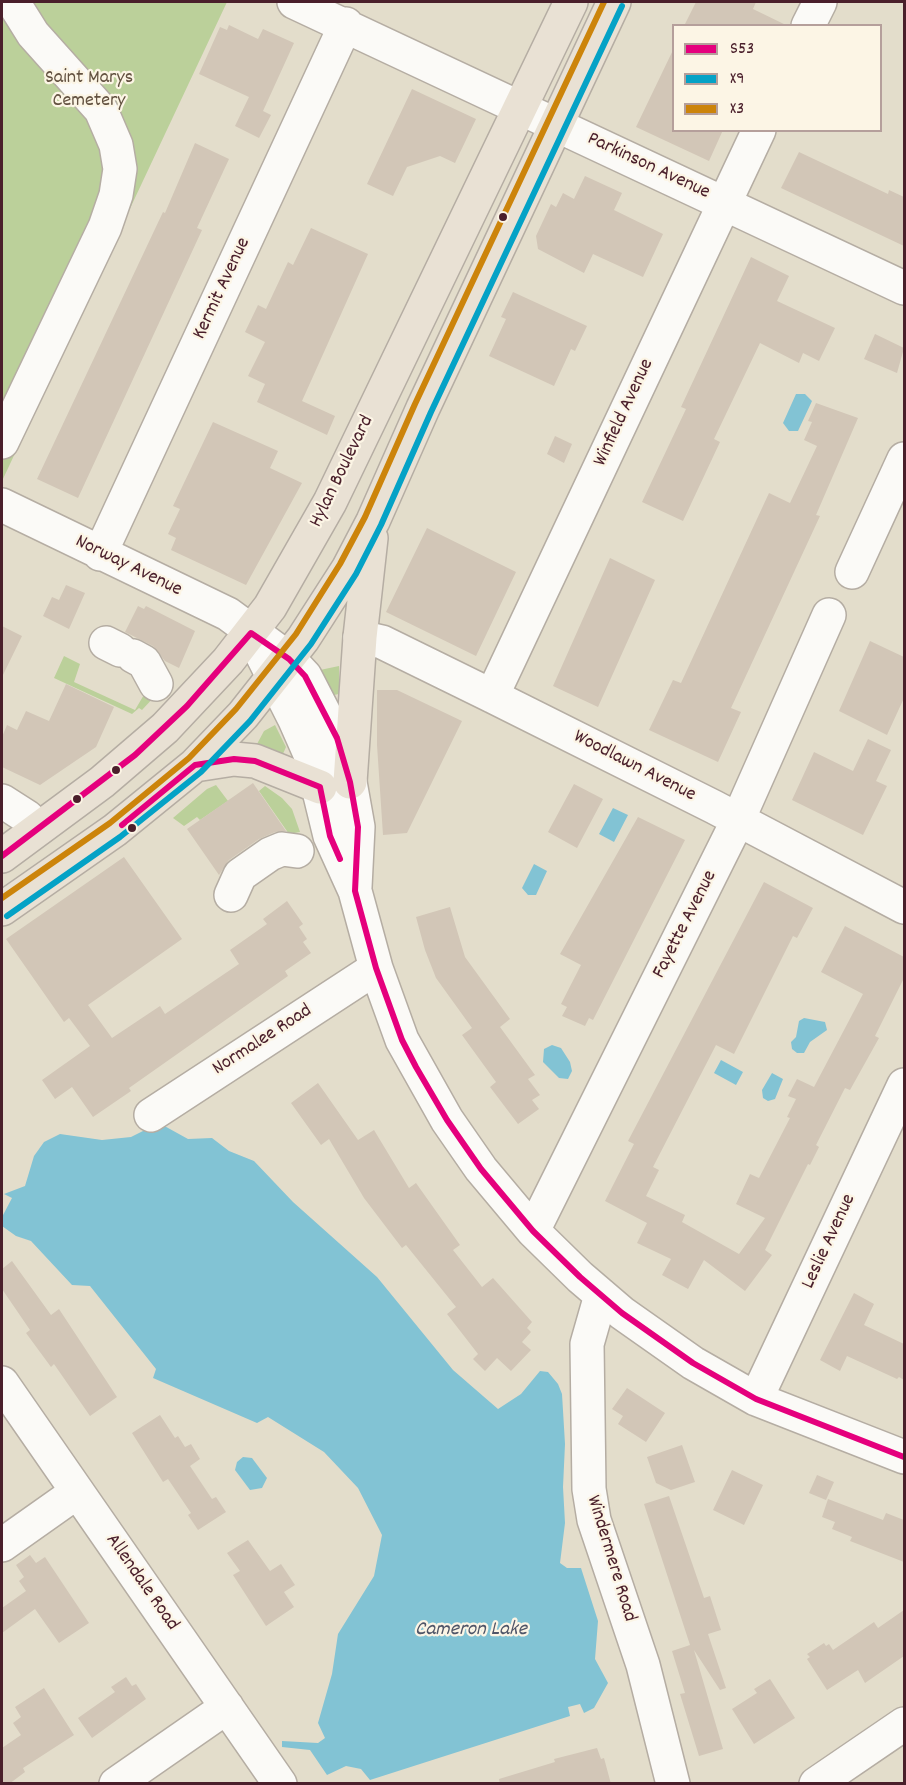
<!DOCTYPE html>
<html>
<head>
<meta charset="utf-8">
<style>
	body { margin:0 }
	#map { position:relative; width:906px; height:1785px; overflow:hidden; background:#e3ddcb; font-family:Dekko,sans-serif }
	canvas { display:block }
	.frame { position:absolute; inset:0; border:3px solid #4a1f2b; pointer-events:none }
	.legend { position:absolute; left:672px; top:24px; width:210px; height:108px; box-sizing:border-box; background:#fcf5e5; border:2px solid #b59f9b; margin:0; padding:8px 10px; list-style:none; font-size:18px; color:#4a1f2b }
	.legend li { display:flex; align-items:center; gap:12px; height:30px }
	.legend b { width:30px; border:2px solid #b59f9b }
</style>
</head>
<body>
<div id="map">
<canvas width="906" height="1785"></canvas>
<div class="frame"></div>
<ul class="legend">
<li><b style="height:8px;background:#e5007d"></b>S53</li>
<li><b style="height:8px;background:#04a2c6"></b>X9</li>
<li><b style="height:8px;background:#cc840b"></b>X3</li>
</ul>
</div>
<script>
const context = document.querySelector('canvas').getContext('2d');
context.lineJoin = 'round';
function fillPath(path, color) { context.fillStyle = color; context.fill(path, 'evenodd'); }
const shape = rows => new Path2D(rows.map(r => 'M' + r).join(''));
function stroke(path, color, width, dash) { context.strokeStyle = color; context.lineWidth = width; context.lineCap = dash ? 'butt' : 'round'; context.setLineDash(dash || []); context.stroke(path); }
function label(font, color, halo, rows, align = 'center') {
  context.font = font + ' Dekko,sans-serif'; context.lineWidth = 4.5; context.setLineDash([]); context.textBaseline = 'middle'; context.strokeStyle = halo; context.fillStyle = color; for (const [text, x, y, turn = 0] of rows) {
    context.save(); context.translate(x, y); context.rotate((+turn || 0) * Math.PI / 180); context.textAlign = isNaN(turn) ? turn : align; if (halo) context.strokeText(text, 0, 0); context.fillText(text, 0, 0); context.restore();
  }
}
const green = shape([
	[2,2,227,2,2,481],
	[64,656,80,664,74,682,135,710,145,693,155,696,142,710,139,708,132,714,54,678],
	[339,666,339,694,334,695,320,670],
	[275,725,286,747,282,756,257,744,264,731],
	[216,785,228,801,200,820,197,817,184,826,173,818,207,789],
	[265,786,282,798,292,809,300,832,289,834,259,791]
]);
const water = shape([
	[796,394,805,394,812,401,798,431,789,431,783,423],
	[613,808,628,815,614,842,599,834],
	[534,864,547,871,536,895,528,895,522,888],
	[804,1018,825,1022,827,1030,810,1042,804,1053,797,1053,792,1049,791,1042,796,1037,799,1021],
	[552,1045,561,1048,570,1062,572,1071,568,1079,559,1078,543,1062,544,1049],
	[721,1060,743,1072,736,1085,714,1073],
	[772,1073,783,1079,775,1099,768,1101,763,1098,762,1090],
	[159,1123,188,1139,212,1138,229,1151,254,1161,293,1202,377,1277,453,1370,498,1409,521,1394,540,1371,548,1372,558,1384,562,1394,565,1444,563,1487,565,1523,560,1563,567,1568,581,1568,598,1621,595,1659,608,1683,594,1708,584,1713,580,1704,568,1707,570,1716,370,1780,361,1769,346,1766,327,1775,310,1750,282,1747,282,1741,318,1743,325,1738,318,1723,332,1674,338,1634,374,1576,382,1535,358,1488,324,1452,268,1417,257,1423,153,1378,156,1369,90,1286,72,1285,31,1241,16,1236,2,1226,2,1217,12,1198,4,1194,25,1186,34,1156,44,1142,60,1134,102,1140,131,1137],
	[243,1457,252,1458,267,1478,262,1488,250,1490,235,1470,237,1462]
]);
const building = shape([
	[696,2,756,2,753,9,788,26,684,26],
	[229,25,258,39,263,29,294,43,263,111,271,115,259,138,235,126,249,97,199,74,220,27,227,30],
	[674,48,674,130,723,130,709,161,636,127],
	[412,89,476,119,455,163,440,156,407,167,393,196,367,184],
	[195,143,229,159,197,228,202,230,78,498,37,479,163,212,165,213],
	[799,152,888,194,889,190,904,197,904,246,781,188],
	[585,176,622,193,614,210,663,234,643,277,593,254,584,273,538,249,536,236,551,204,556,207,563,193,574,199],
	[311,228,368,254,302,401,335,416,327,435,257,402,265,384,248,376,265,342,245,332,258,305,266,309,288,262,293,265],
	[751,257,789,276,777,301,835,328,819,361,803,353,799,363,760,343,714,439,720,442,683,521,642,502,686,409,681,407],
	[513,292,587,326,575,351,571,349,554,386,489,356,506,319,501,317],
	[875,334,904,348,897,373,864,359],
	[816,403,858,418,816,515,820,516,731,708,741,712,718,762,649,730,673,680,681,683,769,493,790,503,817,446,804,440,812,422,808,421],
	[213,422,278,451,270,468,302,483,246,585,171,550,176,538,168,534,180,509,173,506],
	[555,436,572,444,564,463,547,454],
	[427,528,516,572,476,656,386,612],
	[610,558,655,580,598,707,553,686],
	[66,585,85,593,69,629,43,616,52,597,59,600],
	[138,606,144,609,146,606,195,631,179,668,165,661,153,646,125,632],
	[2,626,22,636,2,677],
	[870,641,904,657,904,698,887,735,839,711],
	[66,684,114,707,96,747,40,785,2,767,2,737,7,725,17,730,26,711,49,721],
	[377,690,397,690,462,721,407,833,383,835,377,745],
	[868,739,891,750,876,781,887,786,863,835,792,800,814,752,853,771],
	[253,783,286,831,275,832,259,839,229,860,219,875,187,829],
	[574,784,603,799,577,848,548,832],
	[638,817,685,840,593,1020,589,1018,585,1026,562,1016,567,1007,561,1004,581,965,560,954],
	[124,857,182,939,88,1005,112,1038,160,1006,165,1014,239,964,230,950,267,924,263,919,287,901,303,924,299,927,307,939,303,942,311,953,285,971,288,976,129,1088,131,1091,93,1117,72,1087,55,1099,42,1080,90,1046,69,1018,64,1022,6,939],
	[764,882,813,908,797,938,793,936,734,1054,716,1045,653,1167,659,1170,646,1196,685,1215,682,1222,739,1254,765,1218,736,1204,750,1174,759,1178,790,1118,787,1117,796,1099,788,1096,797,1079,814,1087,863,994,821,972,845,926,904,957,904,978,875,1036,879,1038,850,1090,845,1088,816,1145,819,1147,810,1165,808,1164,765,1250,772,1255,745,1291,704,1260,688,1289,662,1275,671,1259,637,1243,647,1223,605,1201,634,1144,628,1141],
	[450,907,465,957,510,1019,500,1027,535,1075,528,1079,540,1095,532,1100,539,1109,518,1124,490,1087,496,1082,462,1035,472,1028,436,978,425,950,416,917],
	[318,1083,358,1140,374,1130,409,1188,416,1183,460,1245,453,1250,482,1287,493,1278,532,1322,527,1328,531,1332,522,1342,531,1350,511,1371,497,1358,485,1371,473,1359,478,1354,447,1314,456,1307,406,1245,402,1248,364,1198,329,1139,321,1145,291,1103],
	[12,1261,51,1315,59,1309,117,1397,90,1416,54,1364,51,1367,26,1333,30,1330,2,1289,2,1269],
	[854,1293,874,1304,864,1325,904,1344,904,1380,899,1377,897,1379,847,1356,840,1371,820,1360],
	[627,1388,665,1413,646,1442,618,1424,623,1416,612,1409],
	[160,1415,175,1438,178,1436,185,1447,191,1444,200,1459,190,1466,212,1499,216,1497,226,1512,198,1530,188,1515,191,1513,168,1479,163,1482,132,1433],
	[682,1445,695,1482,671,1490,656,1483,647,1457],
	[732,1470,763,1485,744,1525,713,1510],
	[817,1475,834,1482,826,1500,809,1493],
	[669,1496,704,1598,710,1596,721,1630,708,1634,726,1688,720,1690,694,1650,723,1749,699,1756,680,1694,685,1693,672,1651,690,1645,644,1504],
	[828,1499,883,1520,886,1513,904,1520,904,1562,850,1541,852,1537,832,1529,835,1522,822,1517],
	[248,1540,270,1571,281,1564,295,1585,284,1592,294,1607,266,1626,233,1575,240,1571,227,1553],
	[30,1555,36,1563,45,1557,89,1623,59,1643,35,1609,2,1633,2,1608,26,1591,19,1581,24,1577,16,1565],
	[904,1610,904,1656,865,1683,858,1670,827,1690,807,1659,810,1657,807,1654,824,1643,826,1646,829,1644,833,1650,874,1622,878,1628],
	[126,1677,132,1686,136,1684,146,1699,92,1738,78,1718,115,1692,111,1687],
	[770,1679,795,1718,754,1744,732,1709,757,1693,754,1689],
	[44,1688,74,1735,23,1768,25,1772,9,1784,2,1784,2,1748,21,1735,13,1723,21,1717,15,1707],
	[597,1748,601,1759,604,1758,611,1784,500,1784,499,1779,555,1762,554,1759]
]);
const minor = shape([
	[294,2,904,288],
	[808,26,820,2],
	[2,442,105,227,116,195,120,169,116,145,101,110,33,34,13,2],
	[2,505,228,614,289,659,305,676,337,738,350,782,358,827,355,887],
	[100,554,346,24],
	[852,572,904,459],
	[251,633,295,720,310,754,330,836,355,891,376,968,402,1040,447,1120,481,1169,533,1231,580,1277,622,1313,693,1363,756,1399,904,1457],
	[360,637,382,642,492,696,714,807,904,907],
	[106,643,120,650],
	[133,656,144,662,156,684],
	[492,696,759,130],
	[2,801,27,817,39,828],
	[231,895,240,875,270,854,282,849,297,851],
	[151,1115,376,968],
	[533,1231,738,820,829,615],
	[601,1295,587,1344,589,1489,594,1520,643,1665,673,1784],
	[2,1383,280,1784],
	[756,1399,904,1085],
	[2,1545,77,1492],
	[116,1784,227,1707],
	[816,1784,904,1724]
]);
const major = shape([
	[195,765,234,759,255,761,320,787],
	[350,782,360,637,371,538],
	[2,856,102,782,165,728,228,661,270,607,330,502,571,2],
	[2,909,115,830,195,765,243,715,303,639,348,569,373,521,423,408,614,2]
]);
const bus1 = shape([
	[122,825,195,765,234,759,255,761,320,787,330,836,340,859],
	[2,856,135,755,187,706,251,633,289,659,305,676,337,738,350,782,358,827,355,891,376,968,402,1040,416,1067,447,1120,481,1169,533,1231,580,1277,622,1313,693,1363,756,1399,904,1457]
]);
const bus2 = shape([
	[7,916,120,837,201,772,250,721,311,644,356,574,381,525,431,412,622,6]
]);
const bus3 = shape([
	[2,898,110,823,189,758,236,709,296,634,340,564,365,517,415,404,604,2]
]);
const markers = [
	[503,217,5,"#4a1f2b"],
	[116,770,5,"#4a1f2b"],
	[77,799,5,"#4a1f2b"],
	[132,828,5,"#4a1f2b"]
];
const parkNames = [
	["Saint Marys",89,79],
	["Cemetery",89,102]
];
const streetNames = [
	["Parkinson Avenue",648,167,25],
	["Kermit Avenue",223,289,-65],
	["Winfield Avenue",625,413,-65],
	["Hylan Boulevard",343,472,-64],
	["Norway Avenue",128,567,26],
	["Woodlawn Avenue",634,767,27],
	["Fayette Avenue",686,925,-63],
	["Normalee Road",263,1041,-33],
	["Leslie Avenue",830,1242,-65],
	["Windermere Road",610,1559,73],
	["Allendale Road",141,1583,55]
];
const waterNames = [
	["Cameron Lake",471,1631]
];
fillPath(green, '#bbd09a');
fillPath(water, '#82c3d4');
fillPath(building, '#d2c6b7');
stroke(minor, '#b5ada3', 36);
stroke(major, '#b5ada3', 36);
stroke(minor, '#fbfaf7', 33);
stroke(major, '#e9e1d4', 33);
stroke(bus1, '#e5007d', 6);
stroke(bus2, '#04a2c6', 6);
stroke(bus3, '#cc840b', 6);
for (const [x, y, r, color] of markers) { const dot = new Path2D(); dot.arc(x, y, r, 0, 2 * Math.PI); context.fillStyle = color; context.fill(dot); stroke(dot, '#fcf5e5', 2); }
label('20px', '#625140', '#fcf5e5', parkNames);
label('20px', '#4a1f2b', '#fcf5e5', streetNames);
label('italic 21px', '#4f5568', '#fcf5e5', waterNames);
</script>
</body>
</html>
